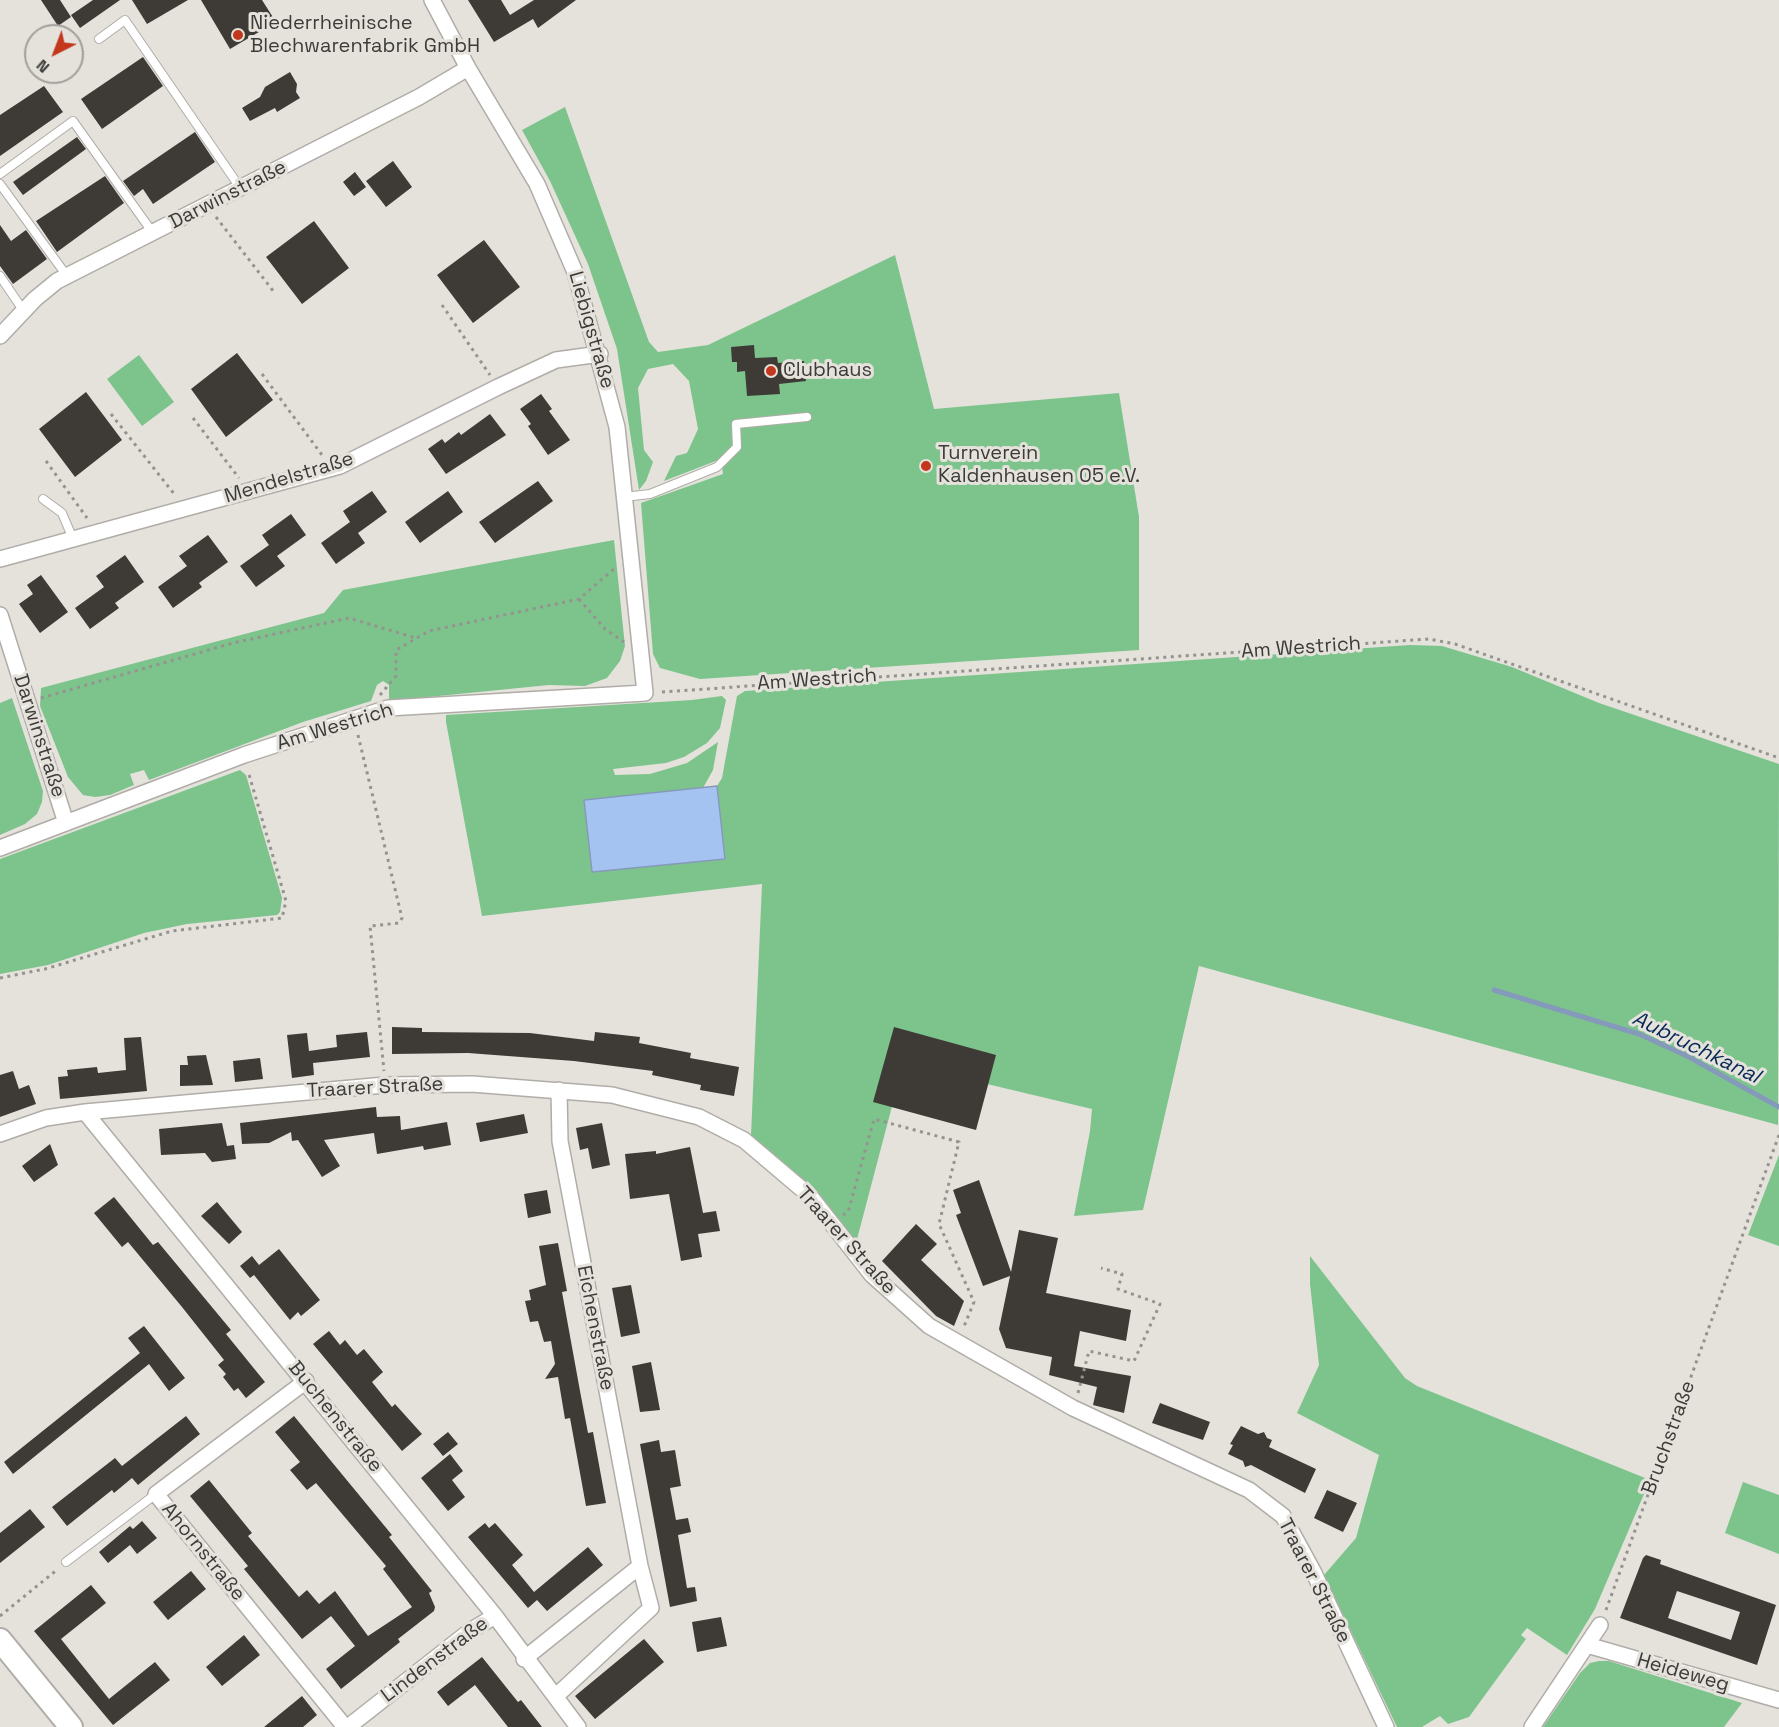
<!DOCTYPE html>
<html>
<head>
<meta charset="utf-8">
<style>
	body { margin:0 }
	#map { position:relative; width:1779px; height:1727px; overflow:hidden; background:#e5e2dc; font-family:"Space Grotesk",sans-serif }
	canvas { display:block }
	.north { position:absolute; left:24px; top:24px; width:60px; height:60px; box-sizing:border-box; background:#e5e2dc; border:2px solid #a19f9b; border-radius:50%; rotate:222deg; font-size:16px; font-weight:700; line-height:24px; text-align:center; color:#3c3b39 }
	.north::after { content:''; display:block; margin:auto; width:21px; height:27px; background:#c3381d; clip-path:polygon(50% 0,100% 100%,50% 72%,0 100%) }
</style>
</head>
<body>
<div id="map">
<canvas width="1779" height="1727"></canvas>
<div class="north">N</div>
</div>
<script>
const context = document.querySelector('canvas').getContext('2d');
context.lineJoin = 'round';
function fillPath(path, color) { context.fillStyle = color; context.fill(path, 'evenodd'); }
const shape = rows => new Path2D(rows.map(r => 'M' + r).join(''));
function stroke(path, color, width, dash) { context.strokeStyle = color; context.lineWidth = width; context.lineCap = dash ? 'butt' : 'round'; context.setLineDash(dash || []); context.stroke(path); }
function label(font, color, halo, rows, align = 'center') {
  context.font = font + ' "Space Grotesk",sans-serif'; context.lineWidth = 6; context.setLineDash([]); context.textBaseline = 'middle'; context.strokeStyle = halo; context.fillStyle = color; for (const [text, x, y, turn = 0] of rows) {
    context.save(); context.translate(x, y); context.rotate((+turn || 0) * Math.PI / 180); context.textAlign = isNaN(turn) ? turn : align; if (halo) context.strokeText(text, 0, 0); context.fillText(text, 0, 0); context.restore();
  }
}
const green = shape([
	[565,107,649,342,658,352,708,345,895,255,934,409,1119,393,1139,517,1139,650,700,679,660,668,653,654,641,503,723,474,721,459,664,481,676,456,687,453,698,429,689,381,673,364,648,369,638,388,644,450,653,462,646,481,639,490,617,349,588,264,550,181,522,130],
	[139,355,174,402,142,426,107,379],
	[614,540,625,646,620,661,607,678,585,686,549,685,398,700,389,699,389,685,383,681,377,685,371,701,303,722,149,780,144,770,130,774,134,785,110,795,95,797,83,795,68,777,40,706,41,688,324,613,343,590],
	[1410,645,1442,646,1512,667,1599,703,1779,764,1778,1125,1199,966,1143,1210,1074,1216,1090,1131,1092,1109,987,1084,900,1076,856,1243,785,1166,751,1135,762,884,482,916,446,722,446,715,692,700,722,696,726,700,720,728,707,743,684,757,666,763,613,769,615,775,650,774,687,763,718,742,713,770,703,788,584,800,592,872,725,858,717,786,722,778,737,696,745,691],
	[12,698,43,791,42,802,37,814,25,824,0,835,0,703],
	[240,770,246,775,282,898,280,912,277,915,187,924,144,933,48,965,0,974,0,859],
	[1779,1155,1779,1246,1748,1235],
	[1310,1256,1405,1378,1417,1386,1650,1480,1595,1609,1567,1655,1527,1628,1521,1635,1526,1639,1469,1717,1448,1724,1440,1716,1422,1727,1397,1727,1324,1575,1356,1538,1379,1455,1297,1413,1319,1365,1310,1284],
	[1743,1482,1779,1495,1779,1554,1725,1533],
	[1599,1661,1609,1661,1742,1703,1724,1727,1543,1727,1580,1673,1590,1663]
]);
const water = shape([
	[717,786,725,859,592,872,584,800,717,786]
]);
const stream = shape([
	[1494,990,1639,1034,1687,1056,1779,1107]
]);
const building = shape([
	[41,0,60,0,71,17,58,26],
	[93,0,120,0,80,28,71,15],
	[132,0,188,0,147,24],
	[201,0,262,0,276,22,230,49],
	[468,0,501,0,510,15,534,0,576,0,538,28,533,19,494,42],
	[143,57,163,86,102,129,81,99],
	[290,72,297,84,296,92,300,98,277,112,275,108,250,121,242,108,260,97,265,87],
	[44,86,63,112,0,156,0,115],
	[195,132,215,162,153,204,143,189,134,196,123,181],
	[77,137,86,149,23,195,13,182],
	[393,161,412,187,386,207,366,181],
	[355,172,366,187,354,196,343,182],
	[105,176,124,203,57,252,36,221],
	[314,221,349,268,302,304,266,257],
	[0,225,11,241,26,230,47,259,13,284,0,266],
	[484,240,520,287,473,323,437,275],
	[754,345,755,358,777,357,778,363,804,361,806,381,779,384,780,394,747,396,745,371,737,372,737,362,732,362,731,347],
	[237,353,273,400,226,437,191,389],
	[86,392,122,440,75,477,39,429],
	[541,394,552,409,549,411,570,440,548,455,528,426,531,424,520,409],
	[490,414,506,435,446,474,428,449,442,439,445,443,459,432,461,435],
	[538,481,553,501,495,543,479,522],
	[372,491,387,512,358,533,365,543,336,564,321,543,350,522,343,511],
	[448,491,463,512,420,543,405,522],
	[291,514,306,535,277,556,285,566,256,587,240,566,269,545,271,548,262,535],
	[208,535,228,562,199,583,202,587,173,608,158,587,187,566,179,556],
	[125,555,144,582,115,603,119,608,90,629,75,608,104,587,96,576],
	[41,575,68,612,40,633,19,604,33,594,27,585],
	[392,1027,422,1028,422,1032,530,1033,594,1041,595,1032,640,1037,639,1043,691,1053,690,1058,739,1067,734,1096,700,1090,701,1085,652,1075,653,1071,574,1061,468,1053,392,1054],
	[894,1027,996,1055,976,1130,873,1102],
	[367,1032,370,1057,313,1063,314,1075,292,1078,287,1035,307,1033,309,1051,337,1047,336,1035],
	[141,1037,147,1091,60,1099,58,1077,68,1076,67,1070,97,1067,98,1073,126,1070,124,1038],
	[206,1055,213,1085,180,1086,180,1065,188,1065,187,1056],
	[260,1058,263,1079,235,1082,233,1061],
	[13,1071,19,1089,29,1085,36,1104,0,1117,0,1075],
	[376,1107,377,1117,400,1116,401,1130,447,1122,451,1145,424,1150,423,1146,377,1154,374,1133,324,1140,340,1166,322,1177,298,1140,292,1141,291,1132,269,1143,242,1144,240,1123],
	[524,1114,528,1133,480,1142,476,1123],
	[222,1123,227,1146,234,1145,236,1159,212,1162,205,1153,161,1155,159,1129],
	[602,1123,610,1165,592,1169,588,1148,580,1150,576,1128],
	[50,1144,58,1165,34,1182,22,1166],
	[690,1147,703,1213,716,1211,720,1231,698,1234,702,1257,681,1261,669,1194,630,1199,625,1154,656,1151,656,1154],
	[979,1180,1011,1272,1019,1230,1058,1238,1046,1293,1131,1310,1126,1341,1080,1331,1074,1366,1131,1376,1124,1413,1093,1405,1097,1387,1049,1375,1052,1357,1006,1348,999,1329,1010,1276,983,1286,956,1215,961,1213,953,1190],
	[547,1190,551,1213,528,1218,524,1194],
	[114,1197,153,1245,158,1242,231,1330,226,1334,265,1382,246,1398,238,1388,234,1391,223,1377,226,1374,218,1365,224,1360,182,1307,128,1242,122,1247,94,1213],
	[217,1202,242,1232,229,1244,201,1216],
	[916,1224,937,1244,921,1260,964,1301,954,1326,936,1316,882,1261],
	[558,1243,567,1291,562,1292,580,1391,588,1433,593,1432,606,1503,586,1506,570,1418,565,1419,558,1377,545,1379,555,1364,551,1341,544,1342,538,1321,530,1322,525,1301,531,1300,529,1290,546,1285,539,1246],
	[279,1249,320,1300,301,1316,298,1312,290,1320,254,1275,250,1278,240,1266,252,1256,259,1265],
	[631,1285,640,1333,621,1337,612,1288],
	[144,1326,185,1378,169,1391,149,1364,13,1474,4,1462,140,1353,128,1338],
	[329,1331,340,1345,345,1340,357,1355,364,1349,383,1372,372,1382,392,1407,395,1404,422,1434,402,1451,313,1344],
	[651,1362,660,1410,640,1412,632,1366],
	[1160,1403,1210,1422,1203,1440,1152,1423],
	[186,1416,200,1434,138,1485,132,1478,114,1493,112,1490,67,1526,52,1507,115,1458,122,1466],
	[294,1416,392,1535,389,1537,432,1591,429,1593,435,1607,434,1611,398,1639,400,1642,341,1689,326,1669,355,1646,331,1616,302,1639,244,1569,248,1566,190,1496,209,1480,252,1533,248,1536,299,1597,307,1590,319,1604,335,1591,368,1636,412,1607,383,1569,386,1566,316,1483,307,1490,290,1470,300,1462,275,1432],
	[1241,1426,1258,1434,1264,1432,1267,1438,1272,1440,1269,1447,1316,1469,1305,1493,1251,1465,1245,1467,1243,1461,1228,1454,1233,1445,1230,1444],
	[448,1432,458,1444,443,1456,433,1444],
	[659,1440,661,1452,675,1450,681,1486,670,1488,676,1520,688,1518,691,1532,678,1535,687,1588,695,1587,697,1601,670,1607,640,1444],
	[450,1454,463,1471,452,1480,465,1497,448,1511,421,1478],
	[1327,1490,1357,1503,1343,1532,1314,1518],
	[30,1509,45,1527,0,1563,0,1533],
	[142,1521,157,1538,137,1554,130,1545,108,1563,99,1552,130,1526,133,1529],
	[485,1523,489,1528,495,1523,523,1555,512,1565,534,1592,588,1547,603,1565,547,1611,537,1600,528,1608,468,1537],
	[1646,1555,1661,1560,1660,1564,1776,1605,1757,1665,1620,1618,1643,1558],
	[1677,1591,1740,1612,1731,1640,1668,1618],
	[191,1571,206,1589,168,1620,153,1602],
	[91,1585,106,1603,61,1639,109,1699,155,1662,170,1680,113,1725,34,1631],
	[721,1617,727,1646,697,1652,692,1622],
	[244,1635,260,1655,222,1686,206,1667],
	[644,1639,664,1662,595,1719,575,1696],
	[482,1657,518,1702,521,1700,542,1727,508,1727,475,1685,448,1706,437,1692],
	[302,1696,317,1715,303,1727,264,1727]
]);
const path = shape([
	[216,217,274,292],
	[442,305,490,375],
	[262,374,322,455],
	[111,414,175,495],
	[193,418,239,478],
	[46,461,87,518],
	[579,599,605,629,624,642],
	[662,692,1429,639,1455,644,1779,758],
	[380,695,396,676,396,650,429,631,579,599,615,568],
	[41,698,233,643,349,618,416,638],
	[358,735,402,918,399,923,370,926,384,1071],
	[0,978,45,969,172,931,282,918,286,901,248,771],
	[843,1215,848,1212,874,1119,959,1142,939,1224,974,1302,963,1329],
	[1078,1393,1089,1351,1134,1361,1160,1304,1118,1289,1122,1274,1101,1268],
	[1606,1610,1779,1135],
	[0,1616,58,1569]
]);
const service = shape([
	[99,39,125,20,241,189],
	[0,174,73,121,153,233],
	[0,184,67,276],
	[0,276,23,310],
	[624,497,650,494,717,467,737,447,736,424,807,417],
	[43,499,62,513,73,539],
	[66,1562,156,1494]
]);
const minor = shape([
	[0,336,35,299,57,281,419,97,468,68],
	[0,559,340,466,498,387,556,360,600,354],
	[0,615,66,823],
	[0,848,244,755,388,708,645,693,617,427,575,272,537,184,468,68,432,0],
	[85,1112,495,1616,578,1727],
	[0,1134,46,1118,85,1112,385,1085,472,1084,612,1095,699,1117,744,1140,810,1196,872,1275,929,1326,1073,1408,1249,1490,1283,1516,1313,1571,1386,1727],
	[306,1381,156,1494,345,1727],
	[1587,1645,1779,1700],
	[524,1659,640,1566],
	[556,1696,651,1608,640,1566,560,1141,559,1090],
	[348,1727,470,1631,495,1616],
	[1532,1727,1600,1625]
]);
const secondary = shape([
	[0,1640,71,1727]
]);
const markers = [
	[238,35,6,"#c3381d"],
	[771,371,6,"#c3381d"],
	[926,466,6,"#c3381d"]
];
const poiNames = [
	["Niederrheinische",250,24],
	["Blechwarenfabrik GmbH",250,47],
	["Clubhaus",783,371],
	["Turnverein",938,454],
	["Kaldenhausen 05 e.V.",938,477]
];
const streetNames = [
	["Darwinstraße",228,195,-27],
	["Liebigstraße",591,330,74],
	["Mendelstraße",289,478,-17],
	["Am Westrich",1301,648,-4],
	["Am Westrich",817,680,-4],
	["Am Westrich",335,727,-17],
	["Darwinstraße",39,736,72],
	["Traarer Straße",375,1088,-3],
	["Traarer Straße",846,1241,48],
	["Eichenstraße",595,1328,79],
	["Buchenstraße",335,1417,51],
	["Bruchstraße",1669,1438,-70],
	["Ahornstraße",203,1552,51],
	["Traarer Straße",1314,1581,63],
	["Lindenstraße",435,1660,-37],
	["Heideweg",1683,1673,16]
];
const waterNames = [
	["Aubruchkanal",1696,1048,26]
];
fillPath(green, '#7dc48c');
fillPath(water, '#a4c3f1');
stroke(water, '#859aba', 1.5);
stroke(stream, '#859aba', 5);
fillPath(building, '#3e3b37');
stroke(service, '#b0ada8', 10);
stroke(minor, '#b0ada8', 18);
stroke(secondary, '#b0ada8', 26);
stroke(path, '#95938f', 3, [3, 4.5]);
stroke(service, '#fff', 8);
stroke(minor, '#fff', 15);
stroke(secondary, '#fff', 22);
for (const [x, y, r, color] of markers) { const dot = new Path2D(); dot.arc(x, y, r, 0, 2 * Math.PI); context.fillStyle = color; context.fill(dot); stroke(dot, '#e5e2dc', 2); }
label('20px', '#3c3b39', '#e5e2dc', poiNames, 'left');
label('20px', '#3c3b39', '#e5e2dc', streetNames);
label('italic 21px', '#062855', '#e5e2dc', waterNames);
</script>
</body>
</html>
